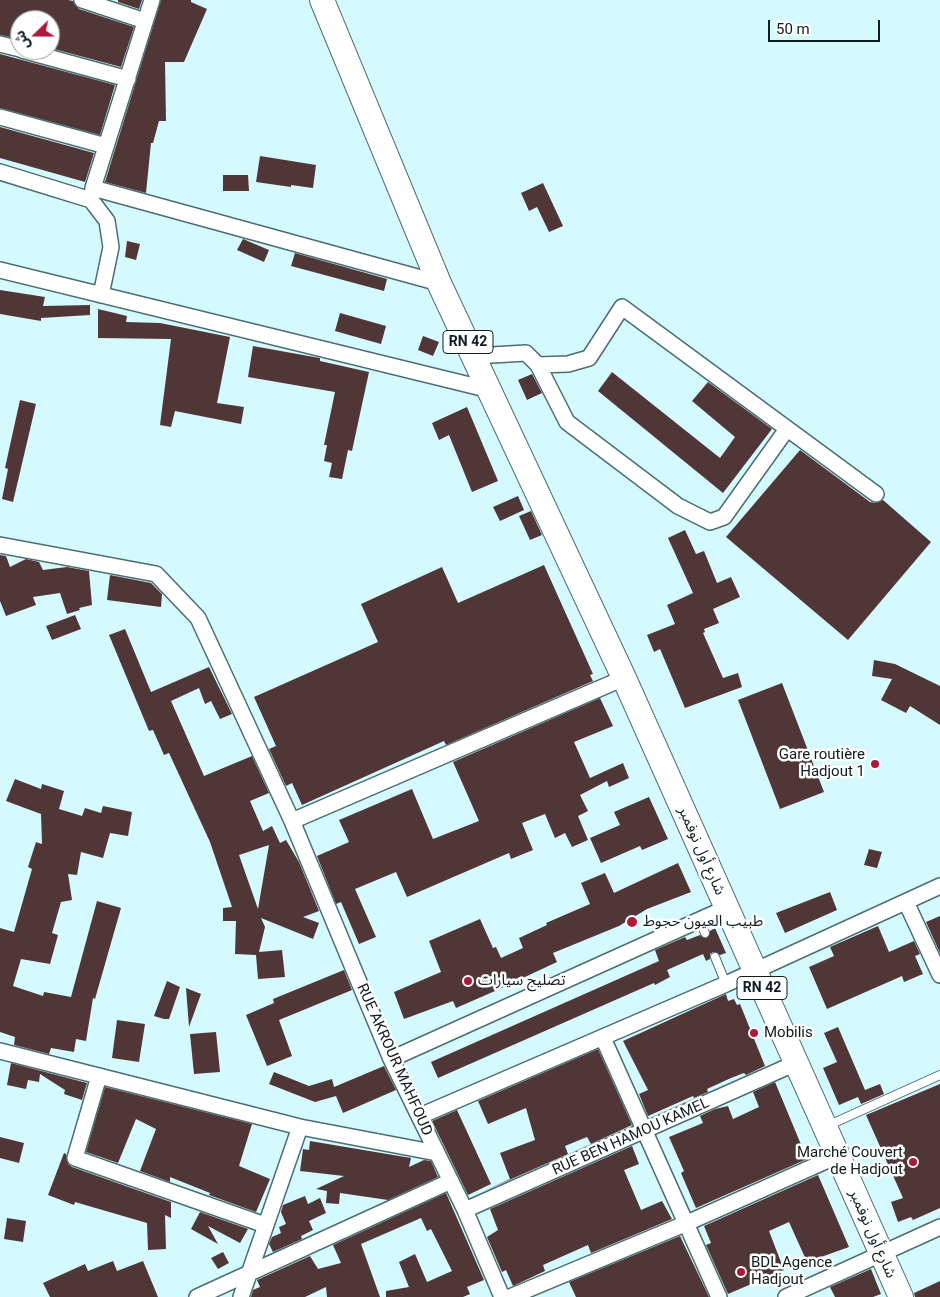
<!DOCTYPE html>
<html>
<head>
<meta charset="utf-8">
<style>
	body { margin:0 }
	#map { position:relative; width:940px; height:1297px; overflow:hidden; background:#d4f9fe; font-family:Roboto,"Noto Sans Arabic",sans-serif }
	canvas { display:block }
	.north { position:absolute; left:10px; top:10px; width:50px; height:50px; box-sizing:border-box; background:#fefefe; border:1px solid #9ea4a4; border-radius:50%; rotate:248deg; font-size:14px; font-weight:700; line-height:20px; text-align:center; color:#0f1d1e }
	.north::after { content:''; display:block; margin:auto; width:18px; height:22px; background:#ae193b; clip-path:polygon(50% 0,100% 100%,50% 72%,0 100%) }
	.scale { position:absolute; left:768px; top:20px; width:112px; height:22px; box-sizing:border-box; border:2px solid #0f1d1e; border-top:0; padding-left:6px; font-size:15px; line-height:18px; white-space:nowrap; color:#0f1d1e; -webkit-text-stroke:4px #fefefe; paint-order:stroke }
</style>
</head>
<body>
<div id="map">
<canvas width="940" height="1297"></canvas>
<div class="north">ش</div>
<div class="scale">50 m</div>
</div>
<script>
const context = document.querySelector('canvas').getContext('2d');
context.lineJoin = 'round';
function fillPath(path, color) { context.fillStyle = color; context.fill(path, 'evenodd'); }
const shape = rows => new Path2D(rows.map(r => 'M' + r).join(''));
function stroke(path, color, width, dash) { context.strokeStyle = color; context.lineWidth = width; context.lineCap = dash ? 'butt' : 'round'; context.setLineDash(dash || []); context.stroke(path); }
function label(font, color, halo, rows, align = 'center') {
  context.font = font + ' Roboto,"Noto Sans Arabic",sans-serif'; context.lineWidth = 5; context.setLineDash([]); context.textBaseline = 'middle'; context.strokeStyle = halo; context.fillStyle = color; for (const [text, x, y, turn = 0] of rows) {
    context.save(); context.translate(x, y); context.rotate((+turn || 0) * Math.PI / 180); context.textAlign = isNaN(turn) ? turn : align; if (halo) context.strokeText(text, 0, 0); context.fillText(text, 0, 0); context.restore();
  }
}
const building = shape([
	[0,0,68,0,73,1,79,9,134,27,121,67,50,48,50,20,20,20,20,39,0,35],
	[118,0,142,0,139,9,118,2],
	[161,0,191,0,191,2,207,9,184,62,165,62,166,121,159,121,153,143,151,143,146,193,105,182],
	[0,54,115,85,100,135,0,108],
	[0,127,94,153,85,182,0,158],
	[260,156,316,165,313,188,291,185,291,187,256,182],
	[223,175,248,175,249,191,223,191],
	[543,183,563,226,549,232,537,207,529,211,521,193],
	[243,239,269,250,264,262,237,250],
	[127,241,140,244,136,260,125,257],
	[295,253,387,279,384,291,291,266],
	[0,290,45,297,43,306,90,305,90,315,41,318,41,321,0,314],
	[98,309,127,316,126,322,160,323,230,337,217,403,244,407,241,424,175,411,171,427,160,425,171,339,98,338],
	[340,313,386,326,381,344,335,331],
	[423,336,439,342,433,356,418,350],
	[253,346,314,357,320,358,320,361,369,372,355,437,352,451,348,450,342,479,329,477,332,463,324,461,327,445,324,445,335,392,248,377],
	[612,372,720,458,735,437,692,401,708,382,772,429,723,493,598,391],
	[532,374,542,393,527,400,518,380],
	[20,400,36,404,13,502,2,499,8,469,5,468],
	[467,407,498,481,472,492,449,435,439,440,432,423],
	[800,450,870,502,875,503,883,500,931,542,848,640,726,537],
	[518,496,524,510,500,521,493,507],
	[531,511,542,535,530,540,519,516],
	[685,530,696,554,704,551,717,583,731,577,740,597,713,609,719,623,704,629,705,632,703,633,723,678,738,673,742,687,685,708,660,649,654,652,647,635,675,624,667,605,693,593,668,538],
	[0,555,6,556,10,567,26,559,39,562,43,570,67,567,89,571,92,605,79,608,80,610,67,614,60,593,33,597,36,605,6,616,0,601],
	[544,565,593,674,590,675,593,681,446,745,444,741,302,805,292,783,286,786,269,749,276,746,254,697,378,642,361,604,442,567,458,603],
	[110,575,151,583,162,594,161,607,107,600],
	[75,615,81,629,52,640,46,626],
	[125,629,151,692,209,667,232,714,220,719,211,701,205,704,199,688,171,701,204,776,252,756,269,793,250,801,263,831,272,826,280,843,286,840,299,862,319,911,303,917,319,923,313,939,261,918,265,927,259,952,282,950,285,977,258,979,256,955,235,954,236,921,223,921,223,908,232,907,210,842,169,753,164,755,153,730,149,731,109,635],
	[269,845,258,909,239,855],
	[874,660,895,664,940,686,940,725,910,706,906,713,881,700,892,679,872,676],
	[782,683,824,792,780,809,738,700],
	[600,698,613,726,574,742,590,778,623,763,629,778,609,787,607,781,580,795,588,811,578,816,588,840,572,847,565,833,555,838,545,814,522,823,533,850,511,859,509,853,407,897,396,872,355,889,376,937,359,944,341,902,336,904,317,856,349,842,339,820,412,789,433,839,479,821,453,762],
	[15,779,41,789,42,784,64,791,59,809,82,816,85,808,101,813,103,806,132,812,128,836,110,833,103,858,81,852,77,875,68,874,72,900,61,902,52,933,58,935,50,964,21,959,13,986,43,996,44,992,71,997,97,901,121,908,95,999,93,998,86,1041,76,1039,74,1052,51,1048,49,1054,14,1045,15,1037,0,1032,0,928,14,932,32,869,28,867,36,842,42,844,41,814,6,801],
	[649,797,668,839,642,850,640,846,601,863,590,838,620,825,614,812],
	[869,849,882,852,877,868,864,865],
	[678,863,691,892,647,909,619,926,553,953,557,962,495,991,456,1008,453,1001,404,1019,394,992,441,972,429,941,480,919,493,948,496,947,501,958,523,948,519,938,547,925,546,923,590,904,581,883,605,873,614,893],
	[830,892,837,910,785,933,776,913],
	[940,916,940,953,926,922],
	[878,926,889,952,914,941,920,954,915,956,923,974,904,982,902,976,827,1009,809,967,834,956,830,947],
	[715,928,726,953,720,955,713,952,710,954,710,959,706,961,703,954,667,970,670,977,655,985,654,983,438,1078,431,1062,659,961,655,950,685,937,687,940,700,935,707,938,710,931],
	[344,970,352,990,279,1020,292,1056,267,1066,246,1015,274,1003,273,999],
	[167,981,180,987,169,1019,164,1019,154,1016],
	[186,988,201,994,189,1027],
	[726,994,728,1001,734,999,737,1005,740,1004,765,1066,746,1075,744,1073,731,1078,707,1089,708,1092,694,1098,693,1096,648,1116,639,1094,648,1090,623,1041],
	[117,1020,145,1024,139,1062,112,1058],
	[838,1027,865,1090,880,1084,884,1094,861,1104,858,1097,839,1105,823,1068,837,1062,824,1033],
	[216,1032,220,1072,194,1074,190,1034],
	[598,1049,632,1125,591,1144,587,1137,565,1146,568,1154,482,1192,510,1179,500,1153,535,1140,526,1108,488,1124,478,1101],
	[11,1063,87,1083,82,1100,64,1094,65,1090,40,1074,39,1082,28,1080,26,1089,7,1085],
	[384,1066,396,1090,343,1113,336,1096,315,1102,269,1084,274,1072,309,1086,332,1079,334,1087],
	[775,1082,807,1159,696,1208,681,1173,684,1171,669,1137,703,1123,700,1116,715,1109,728,1106,733,1119,759,1107,753,1092],
	[940,1084,940,1208,913,1220,911,1217,898,1222,891,1202,903,1198,866,1115],
	[105,1087,252,1124,239,1166,270,1179,256,1212,209,1195,210,1193,170,1177,170,1182,140,1171,156,1129,136,1119,118,1163,86,1152],
	[457,1110,491,1184,468,1195,432,1121],
	[0,1137,24,1143,19,1163,0,1158],
	[310,1141,411,1158,409,1167,424,1160,431,1161,438,1177,388,1200,340,1193,339,1204,326,1203,327,1191,316,1189,344,1176,300,1171,303,1149,309,1150],
	[632,1146,639,1164,624,1170,641,1210,662,1201,672,1219,591,1253,588,1245,543,1265,545,1271,513,1286,506,1270,502,1272,487,1237,498,1230,490,1209],
	[64,1153,66,1154,68,1164,72,1167,171,1202,171,1218,165,1215,166,1249,148,1250,147,1223,75,1202,74,1205,48,1195],
	[818,1175,849,1247,807,1262,789,1222,769,1231,784,1270,728,1294,706,1245,711,1243,704,1226],
	[446,1193,484,1280,467,1287,470,1294,463,1297,386,1297,386,1291,409,1287,399,1262,415,1254,427,1282,452,1271,431,1229,427,1231,421,1218,361,1244,380,1297,327,1297,326,1287,305,1297,251,1297,253,1290,260,1287,257,1280,310,1256,318,1269,341,1263,333,1245],
	[305,1196,308,1204,320,1198,326,1213,309,1221,313,1230,301,1236,302,1239,273,1252,269,1244,272,1237,281,1233,279,1227,286,1224,281,1212,283,1205],
	[200,1212,248,1229,240,1243,208,1226,218,1244,191,1229],
	[7,1218,26,1221,23,1242,4,1239],
	[680,1236,709,1297,576,1297,569,1282],
	[223,1252,229,1263,218,1269,211,1258],
	[113,1261,117,1271,143,1261,158,1297,50,1297,43,1283,85,1264,88,1271],
	[871,1269,881,1294,873,1297,835,1297,830,1287],
	[940,1281,940,1297,915,1297,914,1293]
]);
const service = shape([
	[699,920,705,933],
	[715,957,726,984],
	[827,1126,940,1075]
]);
const minor = shape([
	[82,0,145,21],
	[0,44,20,49],
	[22,50,128,79],
	[0,117,106,146],
	[0,172,91,200],
	[93,188,439,283],
	[0,270,490,390],
	[101,295,111,247,107,221,91,200,93,188,152,0],
	[475,356,526,353,538,365,567,422,678,506,710,522,724,517,787,429],
	[538,365,568,364,589,358,622,307,876,494],
	[0,545,156,574,198,618,292,821,391,1059,465,1210,502,1297],
	[292,821,624,678],
	[906,902,940,975],
	[603,1038,719,1297],
	[0,1051,300,1127,437,1153],
	[391,1059,726,908],
	[99,1076,75,1158,265,1225],
	[420,1116,726,984,940,886],
	[465,1210,796,1063],
	[197,1297,451,1181],
	[241,1297,300,1127],
	[510,1297,687,1223,837,1156],
	[786,1297,940,1227]
]);
const primary = shape([
	[322,0,439,283,624,678,901,1297]
]);
const markers = [
	[875,764,5,"#ae193b"],
	[632,922,6,"#ae193b"],
	[468,981,5,"#ae193b"],
	[754,1033,5,"#ae193b"],
	[913,1162,5,"#ae193b"],
	[741,1272,5,"#ae193b"]
];
const shields = [
	[468,342,50],
	[762,988,50]
];
const shieldNames = [
	["RN 42",468,342],
	["RN 42",762,988]
];
const poiNames = [
	["Gare routière",865,755,"right"],
	["Hadjout 1",865,772,"right"],
	["طبيب العيون حجوط",643,922],
	["تصليح سيارات",478,981],
	["Mobilis",764,1033],
	["Marché Couvert",903,1153,"right"],
	["de Hadjout",903,1170,"right"],
	["BDL Agence",751,1263],
	["Hadjout",751,1280]
];
const streetNames = [
	["شارع أول نوفمبر",701,851,66],
	["RUE AKROUR MAHFOUD",394,1060,66],
	["RUE BEN HAMOU KAMEL",631,1137,-24],
	["شارع أول نوفمبر",872,1234,66]
];
fillPath(building, '#513637');
stroke(service, '#4c6d71', 10);
stroke(minor, '#4c6d71', 18);
stroke(primary, '#4c6d71', 26);
stroke(service, '#fff', 8);
stroke(minor, '#fff', 15);
stroke(primary, '#fff', 24);
for (const [x, y, r, color] of markers) { const dot = new Path2D(); dot.arc(x, y, r, 0, 2 * Math.PI); context.fillStyle = color; context.fill(dot); stroke(dot, '#fefefe', 2); }
for (const [x, y, w] of shields) { const box = new Path2D(); box.roundRect(x - w / 2, y - 11.5, w, 23, 4); context.fillStyle = '#fefefe'; context.fill(box); stroke(box, '#0f1d1e', 1); }
label('bold 14px', '#0f1d1e', null, shieldNames);
label('15px', '#0f1d1e', '#fefefe', poiNames, 'left');
label('15px', '#0f1d1e', '#fefefe', streetNames);
</script>
</body>
</html>
